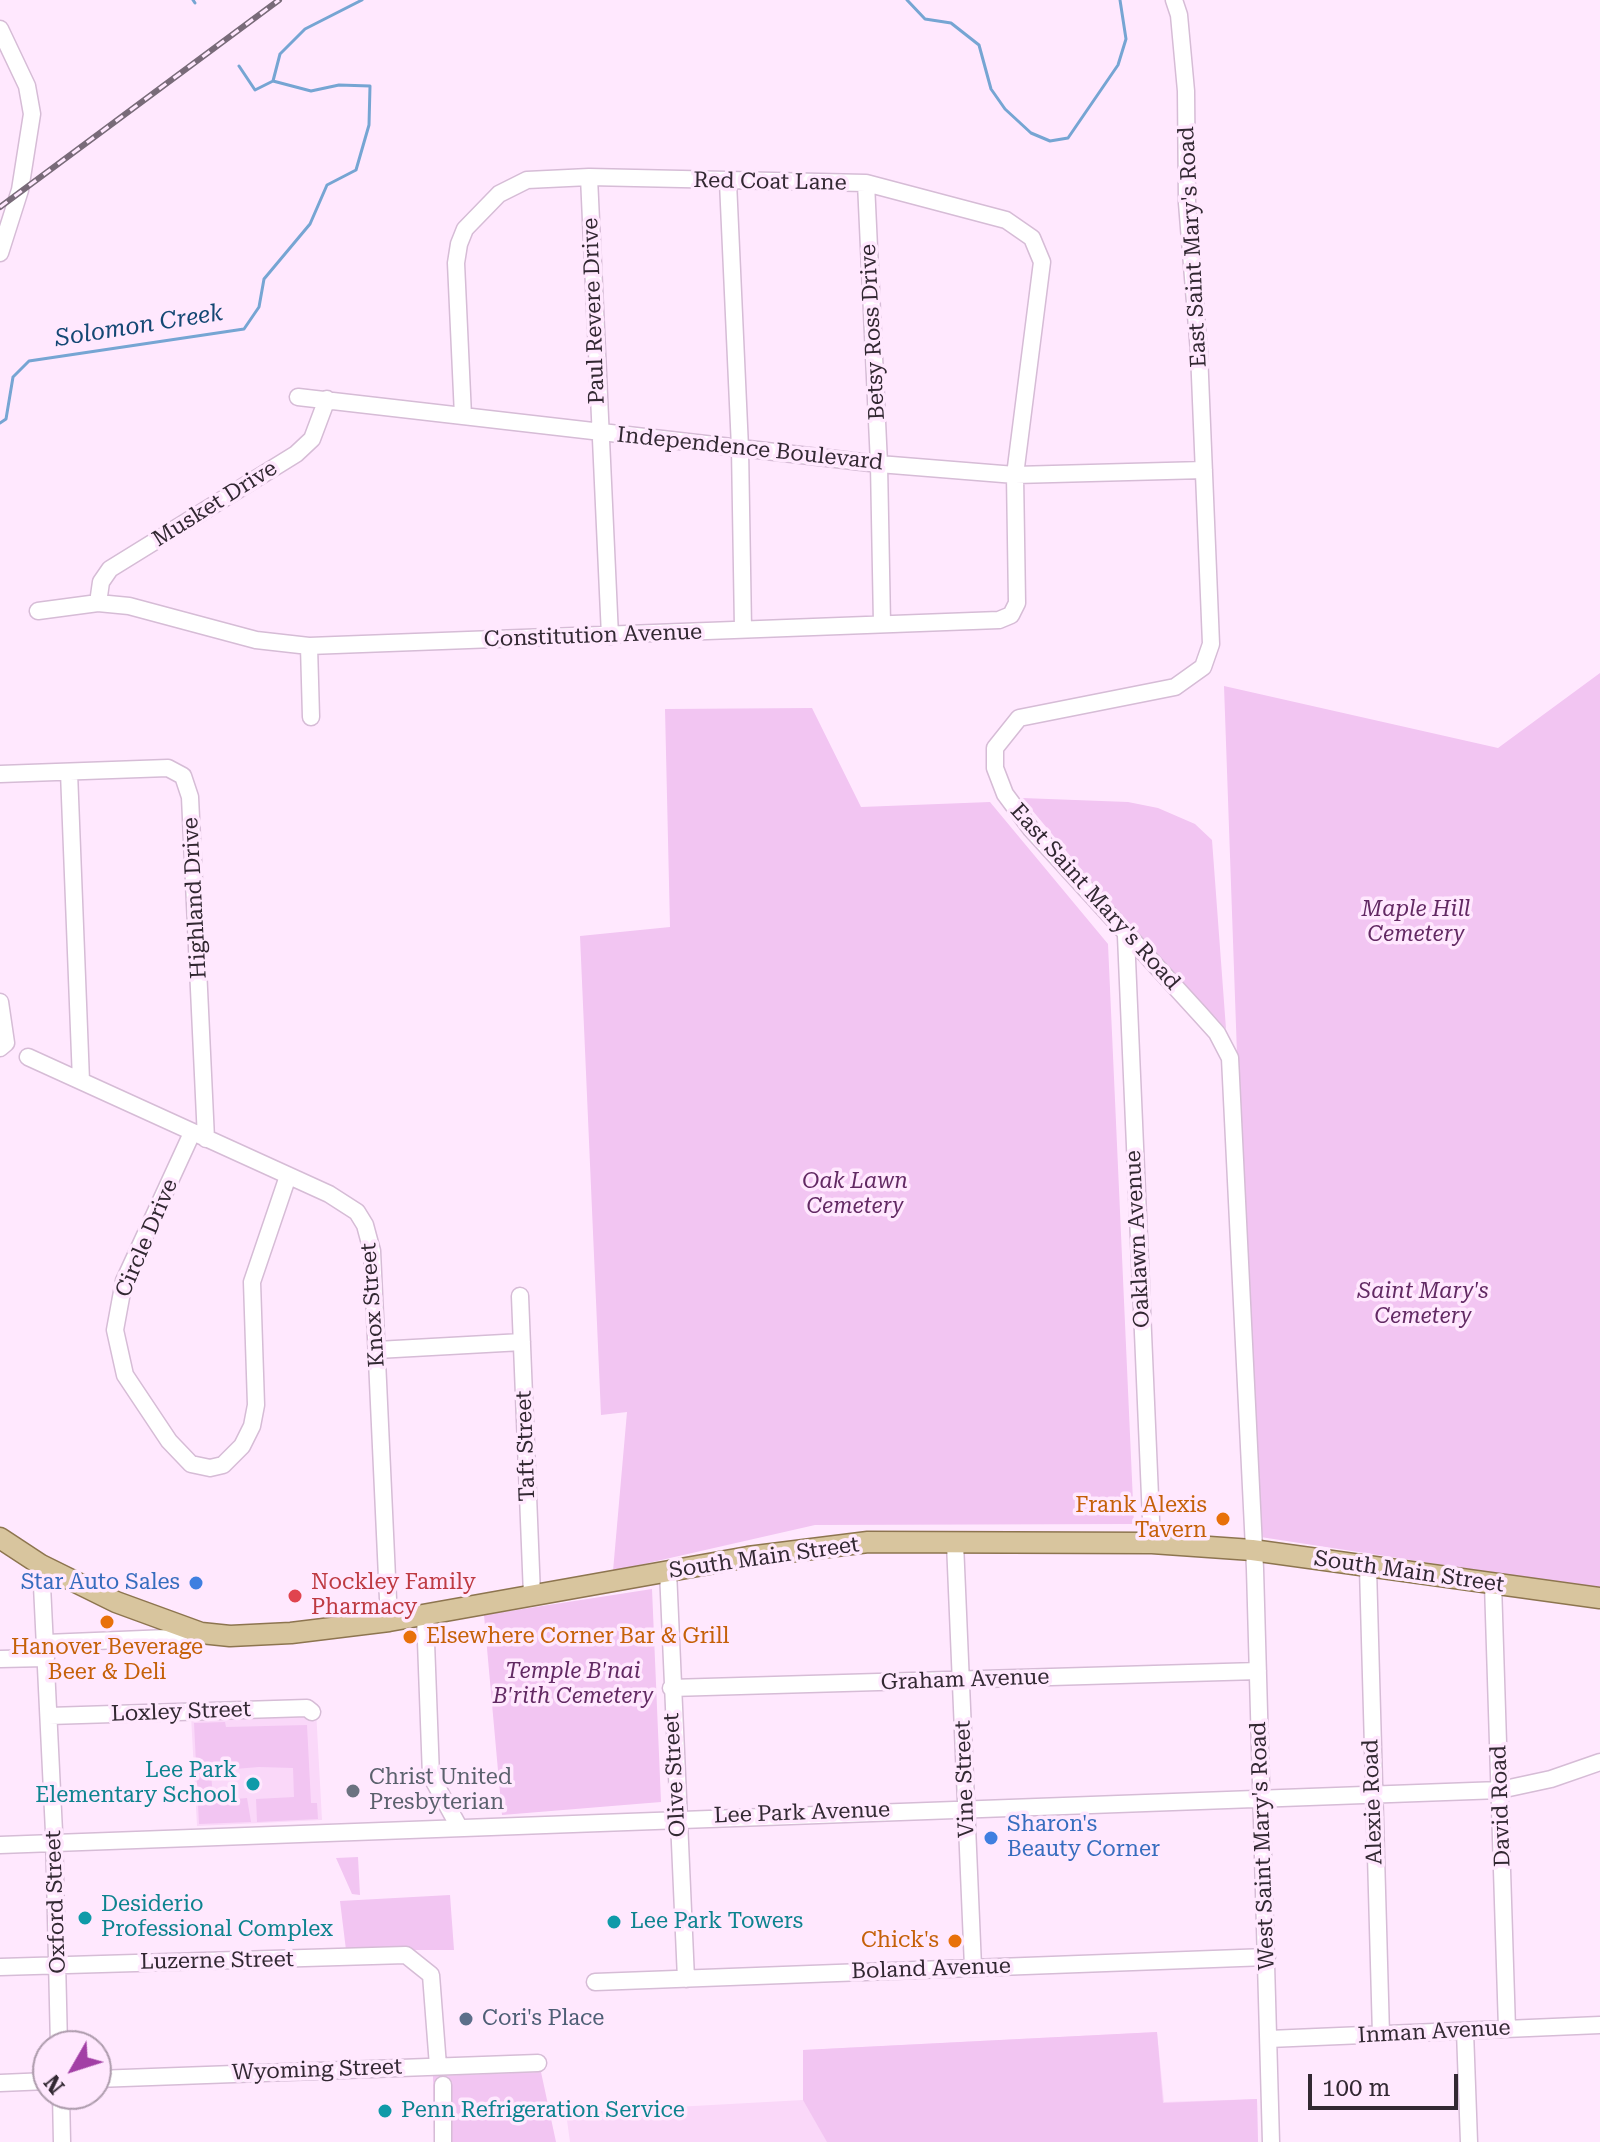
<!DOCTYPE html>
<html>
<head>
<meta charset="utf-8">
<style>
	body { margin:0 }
	#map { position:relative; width:1600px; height:2142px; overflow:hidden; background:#ffe8fe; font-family:"Roboto Serif",serif }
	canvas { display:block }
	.north { position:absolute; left:32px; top:2030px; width:80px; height:80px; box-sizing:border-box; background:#ffe8fe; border:2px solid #ad9bac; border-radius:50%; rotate:231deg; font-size:22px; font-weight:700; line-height:32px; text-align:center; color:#322832 }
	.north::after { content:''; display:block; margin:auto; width:28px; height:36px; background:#a23fa5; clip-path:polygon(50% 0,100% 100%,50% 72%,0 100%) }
	.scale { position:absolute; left:1308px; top:2074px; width:150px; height:36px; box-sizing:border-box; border:4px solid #322832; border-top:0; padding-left:10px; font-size:24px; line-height:28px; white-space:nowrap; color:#322832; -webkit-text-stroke:6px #ffe8fe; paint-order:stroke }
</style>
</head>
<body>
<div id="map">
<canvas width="1600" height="2142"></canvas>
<div class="north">N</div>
<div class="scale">100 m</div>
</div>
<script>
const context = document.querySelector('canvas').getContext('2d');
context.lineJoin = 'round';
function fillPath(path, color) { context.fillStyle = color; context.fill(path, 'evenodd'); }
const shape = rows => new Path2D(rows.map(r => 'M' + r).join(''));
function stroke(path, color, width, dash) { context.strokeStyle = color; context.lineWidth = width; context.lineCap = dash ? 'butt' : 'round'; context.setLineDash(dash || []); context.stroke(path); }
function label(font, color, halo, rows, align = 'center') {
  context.font = font + ' "Roboto Serif",serif'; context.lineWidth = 7; context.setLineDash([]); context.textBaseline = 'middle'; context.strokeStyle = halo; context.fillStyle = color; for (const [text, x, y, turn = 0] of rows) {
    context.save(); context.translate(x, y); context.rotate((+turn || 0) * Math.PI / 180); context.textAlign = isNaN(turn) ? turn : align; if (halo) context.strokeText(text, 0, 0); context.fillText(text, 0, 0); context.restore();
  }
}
const built = shape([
	[316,1710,322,1820,197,1826,191,1716],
	[1157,2032,1164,2102,1257,2099,1258,2142,570,2142,566,2113,803,2100,803,2050]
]);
const green = shape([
	[1600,673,1600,1589,1254,1536,1224,686,1498,748],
	[812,708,861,807,990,802,1108,944,1134,1524,815,1525,613,1571,627,1412,601,1415,580,936,670,927,665,709],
	[1022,798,1128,802,1158,808,1195,824,1212,840,1226,1029,1102,894],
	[652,1589,661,1802,502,1815,484,1615],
	[225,1722,226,1727,307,1725,311,1803,317,1803,318,1819,257,1822,256,1799,294,1797,293,1768,259,1767,211,1771,213,1801,247,1798,251,1822,199,1824,194,1723],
	[358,1857,360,1895,352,1894,336,1858],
	[450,1895,454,1950,346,1950,340,1901],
	[1157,2032,1163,2103,1257,2099,1258,2142,827,2142,803,2100,803,2050],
	[541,2072,556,2142,434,2142,433,2076]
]);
const stream = shape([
	[193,0,195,3],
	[907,0,925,19,951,23,979,45,991,89,1005,109,1031,133,1050,141,1068,138,1118,65,1126,39,1120,0],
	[239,66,255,90,273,81],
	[273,81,280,54,305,29,362,0],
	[0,423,6,419,13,377,29,361,244,329,259,307,264,279,310,224,327,185,356,170,369,125,370,86,339,85,311,91,273,81]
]);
const minor = shape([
	[1174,0,1179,15,1186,91,1187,203,1199,352,1211,644,1203,667,1175,687,1019,718,995,748,995,768,1005,794,1031,829,1200,1014,1217,1033,1230,1058,1255,1569,1271,2142],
	[0,29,27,86,32,114,20,190,0,253],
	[589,177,610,636],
	[728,182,740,448,743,629],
	[866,183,879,464,882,624],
	[298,397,879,464,1015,475,1204,470],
	[98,603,101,582,110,569,296,454,312,439,327,399],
	[38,611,98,603,129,606,256,640,309,646,999,620,1011,615,1017,603,1015,475,1042,262,1032,238,1006,220,866,183,589,177,527,180,499,194,465,229,459,244,456,263,463,416],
	[309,646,311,717],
	[69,772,81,1081],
	[0,774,168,768,183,776,190,797,206,1139],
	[1126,936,1152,1543],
	[0,1002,6,1043,0,1048],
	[28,1057,329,1194,357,1212,365,1225,372,1251,389,1621],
	[192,1133,124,1281,115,1330,125,1375,169,1441,191,1464,210,1468,223,1465,242,1446,252,1426,256,1405,252,1282,288,1176],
	[520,1296,532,1595],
	[377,1350,522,1342],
	[955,1543,973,1967],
	[41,1565,54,1832,59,2046],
	[1368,1568,1381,2035],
	[668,1571,686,1979],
	[1493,1584,1507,2029],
	[425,1615,431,1776,459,1827],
	[46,1643,168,1638,200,1633],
	[0,1659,46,1658],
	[671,1688,1258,1671],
	[49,1716,307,1708,312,1712],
	[0,1845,1500,1790,1551,1779,1600,1762],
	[0,1967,406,1955,431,1975,438,2066],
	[595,1982,1267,1957],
	[1465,2031,1469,2142],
	[1269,2039,1600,2025],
	[96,2079,538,2063],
	[0,2083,48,2081],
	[443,2085,443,2142],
	[61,2094,62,2142]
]);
const major = shape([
	[0,1538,41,1565,116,1602,201,1633,230,1636,291,1633,389,1621,748,1557,868,1542,1152,1543,1252,1550,1600,1598]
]);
const rail = shape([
	[0,207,279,0]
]);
const markers = [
	[1223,1519,8,"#e8710a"],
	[196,1583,8,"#3f7fe0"],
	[295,1596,8,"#e0444e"],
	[107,1622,8,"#e8710a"],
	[410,1637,8,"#e8710a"],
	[253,1784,8,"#0f9aa8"],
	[353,1791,8,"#6b7280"],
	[991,1838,8,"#3f7fe0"],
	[85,1918,8,"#0f9aa8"],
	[614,1922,8,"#0f9aa8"],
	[955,1941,8,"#e8710a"],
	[466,2019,8,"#5c6f8a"],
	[385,2111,8,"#0f9aa8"]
];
const streetNames = [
	["Red Coat Lane",770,182,1],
	["East Saint Mary's Road",1193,247,-93],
	["Paul Revere Drive",594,311,-92],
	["Betsy Ross Drive",873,332,-93],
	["Independence Boulevard",750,449,6],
	["Musket Drive",215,504,-32],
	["Constitution Avenue",593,636,-2],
	["East Saint Mary's Road",1095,897,48],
	["Highland Drive",195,898,-93],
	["Circle Drive",147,1238,-67],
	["Oaklawn Avenue",1138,1239,-93],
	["Knox Street",373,1305,-94],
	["Taft Street",526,1446,-92],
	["South Main Street",764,1558,-8],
	["South Main Street",1409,1572,8],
	["Graham Avenue",965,1680,-2],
	["Loxley Street",181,1712,-2],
	["Olive Street",675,1775,-93],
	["Vine Street",965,1779,-92],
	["Alexie Road",1373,1802,-92],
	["David Road",1501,1806,-92],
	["Lee Park Avenue",802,1813,-2],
	["West Saint Mary's Road",1263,1846,-92],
	["Oxford Street",56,1902,-92],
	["Luzerne Street",217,1961,-1],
	["Boland Avenue",931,1969,-2],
	["Inman Avenue",1434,2032,-3],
	["Wyoming Street",317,2070,-2]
];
const parkNames = [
	["Maple Hill",1416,910],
	["Cemetery",1416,935],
	["Oak Lawn",855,1182],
	["Cemetery",855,1207],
	["Saint Mary's",1423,1292],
	["Cemetery",1423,1317],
	["Temple B'nai",573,1672],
	["B'rith Cemetery",573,1697]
];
const foodNames = [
	["Frank Alexis",1207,1506],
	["Tavern",1207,1531],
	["Elsewhere Corner Bar & Grill",426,1637,"left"],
	["Hanover Beverage",107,1648,"center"],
	["Beer & Deli",107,1673,"center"],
	["Chick's",939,1941]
];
const shopNames = [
	["Star Auto Sales",180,1583],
	["Sharon's",1007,1825,"left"],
	["Beauty Corner",1007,1850,"left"]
];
const healthNames = [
	["Nockley Family",311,1583],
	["Pharmacy",311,1608]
];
const cultureNames = [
	["Lee Park",237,1771,"right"],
	["Elementary School",237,1796,"right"],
	["Desiderio",101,1905],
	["Professional Complex",101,1930],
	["Lee Park Towers",630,1922],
	["Penn Refrigeration Service",401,2111]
];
const worshipNames = [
	["Christ United",369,1778],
	["Presbyterian",369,1803]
];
const serviceNames = [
	["Cori's Place",482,2019]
];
const waterNames = [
	["Solomon Creek",139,326,-9]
];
fillPath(built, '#fad8f9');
fillPath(green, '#f2c5f2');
stroke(stream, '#76a5d3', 3);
stroke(minor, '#d6bcd6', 19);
stroke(major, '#8d754f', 23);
stroke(minor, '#fff', 16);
stroke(major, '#d8c59e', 20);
stroke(rail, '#796b79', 6);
stroke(rail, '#ffe8fe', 3, [9]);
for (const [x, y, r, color] of markers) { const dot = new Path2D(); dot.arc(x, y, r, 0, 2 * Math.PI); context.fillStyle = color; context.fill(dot); stroke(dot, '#ffe8fe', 3); }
label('22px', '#322832', '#ffe8fe', streetNames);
label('italic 22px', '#622963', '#ffe8fe', parkNames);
label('22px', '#c56008', '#ffe8fe', foodNames, 'right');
label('22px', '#366cbe', '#ffe8fe', shopNames, 'right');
label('22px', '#be3a42', '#ffe8fe', healthNames, 'left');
label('22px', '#0d838f', '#ffe8fe', cultureNames, 'left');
label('22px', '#5b616d', '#ffe8fe', worshipNames, 'left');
label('22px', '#4e5e75', '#ffe8fe', serviceNames, 'left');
label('italic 24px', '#144874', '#ffe8fe', waterNames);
</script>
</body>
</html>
